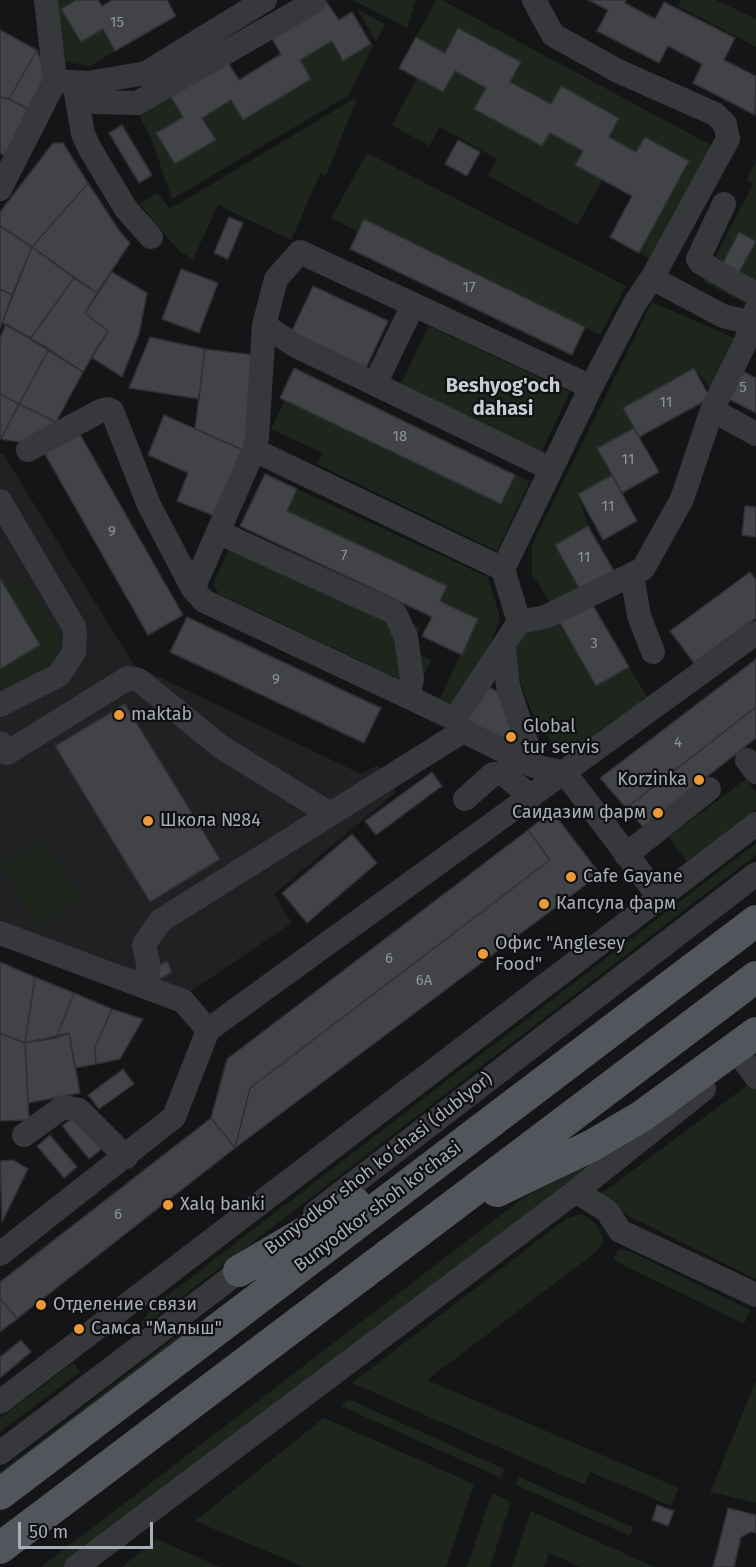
<!DOCTYPE html>
<html>
<head>
<meta charset="utf-8">
<style>
	body { margin:0 }
	#map { position:relative; width:756px; height:1567px; overflow:hidden; background:#151517; font-family:"Fira Sans",sans-serif }
	canvas { display:block }
	.scale { position:absolute; left:18px; top:1522px; width:135px; height:27px; box-sizing:border-box; border:3px solid #a7aeb7; border-top:0; padding-left:8px; font-size:18px; line-height:21px; white-space:nowrap; color:#a7aeb7; -webkit-text-stroke:4px #101012; paint-order:stroke }
</style>
</head>
<body>
<div id="map">
<canvas width="756" height="1567"></canvas>
<div class="scale">50 m</div>
</div>
<script>
const context = document.querySelector('canvas').getContext('2d');
context.lineJoin = 'round';
function fillPath(path, color) { context.fillStyle = color; context.fill(path, 'evenodd'); }
const shape = rows => new Path2D(rows.map(r => 'M' + r).join(''));
function stroke(path, color, width, dash) { context.strokeStyle = color; context.lineWidth = width; context.lineCap = dash ? 'butt' : 'round'; context.setLineDash(dash || []); context.stroke(path); }
function label(font, color, halo, rows, align = 'center') {
  context.font = font + ' "Fira Sans",sans-serif'; context.lineWidth = 4.5; context.setLineDash([]); context.textBaseline = 'middle'; context.strokeStyle = halo; context.fillStyle = color; for (const [text, x, y, turn = 0] of rows) {
    context.save(); context.translate(x, y); context.rotate((+turn || 0) * Math.PI / 180); context.textAlign = isNaN(turn) ? turn : align; if (halo) context.strokeText(text, 0, 0); context.fillText(text, 0, 0); context.restore();
  }
}
const built = shape([
	[0,454,3,454,134,665,361,774,378,765,396,792,274,894,292,923,188,993,0,920]
]);
const green = shape([
	[55,0,76,0,61,9,80,42,103,29,115,51,90,66,57,60],
	[353,0,416,0,407,28],
	[436,0,442,0,716,148,655,262,639,253,689,161,645,137,636,152,609,137,619,117,561,86,551,104,510,82,521,61,459,28,445,53,416,37],
	[681,0,716,0,756,19,756,47,678,6],
	[357,9,385,24,376,42],
	[332,41,343,60,374,44,349,95,172,199,150,135,136,111,169,94,183,117,157,133,176,164,215,140,202,118,231,100,244,120,311,79,300,60],
	[455,71,486,88,475,109,542,146,550,133,583,151,575,165,602,180,578,225,488,176,497,159,440,127,429,146,392,125,417,78,444,92],
	[355,98,356,101,326,176,320,174,291,240,218,205,193,259,179,251,140,204,157,193,170,209],
	[367,153,626,286,600,335,365,219,358,232,331,218],
	[756,162,756,294,750,306,703,281,753,184,746,180],
	[652,302,739,340,714,393,694,368,623,408,634,428,597,448,612,475,578,494,588,526,555,545,580,590,552,605,532,574,532,545],
	[429,326,570,392,542,451,401,384],
	[285,400,501,504,515,475,530,481,497,551,317,464,322,453,271,429],
	[297,489,488,577,500,618,480,672,457,706,440,698,478,619,440,601,447,586,287,511],
	[234,538,420,627,410,650,431,660,418,688,219,594,213,584],
	[19,577,27,589,31,587,59,634,58,652,52,666,0,695,0,669,40,644,5,586],
	[559,621,596,685,629,667,651,703,567,760,536,723,521,684,515,651,526,630],
	[746,779,756,792,756,809,687,861,668,837],
	[46,840,81,902,36,927,1,864],
	[756,843,756,855,135,1333,151,1308],
	[756,1079,756,1279,594,1199],
	[594,1162,63,1567,41,1567,523,1198],
	[582,1214,596,1224,604,1241,595,1253,427,1380,679,1488,671,1506,590,1472,585,1485,352,1383,567,1218],
	[620,1249,630,1251,750,1310,744,1324,621,1264,614,1259,615,1254],
	[197,1321,202,1327,0,1482,0,1472],
	[73,1363,80,1372,0,1432,0,1418],
	[756,1381,756,1503,710,1492],
	[348,1399,504,1469,501,1478,341,1406],
	[324,1418,474,1484,446,1567,304,1567,195,1521],
	[519,1477,633,1527,630,1536,516,1485],
	[492,1493,511,1502,490,1567,467,1567],
	[531,1511,654,1567,580,1567,549,1553,544,1567,512,1567],
	[157,1539,220,1567,122,1567]
]);
const building = shape([
	[76,0,98,0,102,6,112,0,167,0,176,16,115,51,103,29,81,42,61,9,76,0],
	[325,0,339,20,352,12,371,44,343,61,332,41,300,60,311,79,243,120,231,100,202,118,216,140,175,164,156,133,183,117,169,94,226,59,239,80,281,54,269,34,325,0],
	[588,0,626,0,625,3,655,19,664,2,735,38,724,60,756,76,755,115,693,83,702,64,668,46,659,63,597,31,608,10,588,0],
	[458,28,521,62,510,82,551,104,561,86,619,118,609,137,636,152,645,137,689,161,639,253,610,237,632,196,575,165,583,151,550,133,542,146,474,109,486,88,455,71,443,92,399,68,416,37,445,53,458,28],
	[0,30,37,50,9,99,0,97,0,30],
	[37,50,48,81,32,111,9,99,37,50],
	[0,97,9,99,32,111,7,157,0,153,0,97],
	[122,125,152,175,139,183,109,133,122,125],
	[458,140,480,152,467,176,445,164,458,140],
	[53,143,63,143,88,183,32,247,0,226,0,212,53,143],
	[88,183,121,233,130,243,97,293,32,247,88,183],
	[229,217,243,223,228,259,214,253,229,217],
	[364,219,585,327,572,355,350,249,364,219],
	[0,226,32,247,12,295,0,289,0,226],
	[739,232,756,241,737,276,721,267,739,232],
	[32,247,74,278,30,339,2,323,32,247],
	[181,269,218,283,199,333,162,319,181,269],
	[112,272,147,293,139,334,122,377,91,357,108,331,85,313,112,272],
	[74,278,97,293,85,313,108,331,83,372,30,339,74,278],
	[313,286,388,321,366,368,291,333,313,286],
	[0,289,12,295,0,329,0,289],
	[6,324,49,349,19,404,0,394,0,338,6,324],
	[150,337,205,349,199,399,129,388,150,337],
	[49,349,83,372,56,422,19,404,49,349],
	[205,349,254,355,245,451,195,429,205,349],
	[294,368,515,475,501,504,280,398,294,368],
	[694,368,710,398,639,437,623,408,694,368],
	[739,369,756,378,756,413,725,397,739,369],
	[0,394,19,404,1,439,0,439,0,394],
	[19,404,56,422,25,443,1,439,19,404],
	[164,415,245,451,217,517,177,501,188,473,148,455,164,415],
	[634,428,659,472,622,493,597,448,634,428],
	[77,429,183,615,148,635,42,449,77,429],
	[265,474,297,489,287,511,447,586,440,601,478,619,462,655,422,636,432,617,240,526,265,474],
	[612,475,637,521,603,540,578,494,612,475],
	[745,506,756,507,756,537,742,535,745,506],
	[588,526,614,571,580,590,555,545,588,526],
	[750,572,756,580,756,618,694,663,670,631,750,572],
	[0,578,40,645,0,669,0,578],
	[591,602,629,667,596,686,559,621,591,602],
	[187,617,381,708,364,743,170,652,187,617],
	[756,659,756,707,626,808,600,778,756,659],
	[487,686,498,692,517,738,510,745,469,724,466,713,487,686],
	[125,704,220,859,150,902,55,746,125,704],
	[756,707,756,738,643,827,626,808,756,707],
	[432,772,442,786,376,835,365,821,432,772],
	[552,811,600,874,235,1148,250,1088,550,860,528,830,552,811],
	[528,830,550,860,250,1088,235,1148,211,1118,227,1059,528,830],
	[352,834,377,863,307,923,282,893,352,834],
	[167,961,172,972,158,980,152,969,167,961],
	[0,962,35,977,25,1043,0,1033,0,962],
	[35,977,74,993,56,1038,25,1043,35,977],
	[74,993,112,1009,95,1047,96,1064,75,1068,69,1033,56,1038,74,993],
	[112,1009,143,1019,120,1059,96,1064,95,1047,112,1009],
	[0,1033,25,1043,29,1120,0,1121,0,1033],
	[69,1033,80,1093,28,1103,25,1043,69,1033],
	[123,1069,134,1084,99,1109,88,1095,123,1069],
	[76,1115,103,1148,89,1159,62,1126,76,1115],
	[211,1118,235,1148,17,1319,0,1298,0,1282,211,1118],
	[50,1135,77,1167,64,1178,37,1146,50,1135],
	[13,1160,28,1169,2,1222,0,1161,13,1160],
	[0,1298,17,1319,0,1332,0,1298],
	[21,1340,31,1352,0,1378,0,1357,21,1340],
	[657,1505,674,1511,668,1526,652,1520,657,1505],
	[728,1508,756,1515,756,1533,751,1532,741,1537,734,1567,713,1567,728,1508]
]);
const minor = shape([
	[46,0,55,81],
	[534,0,553,35,618,71,715,114,725,124,728,139,652,278],
	[55,81,88,83,146,73,265,0],
	[74,82,83,134,90,149,126,209,151,237],
	[88,83,93,102,137,103,314,2],
	[0,189,55,81],
	[724,204,698,259,701,263,756,294],
	[264,325,296,346,551,469],
	[375,384,413,305],
	[712,410,746,341,756,310],
	[28,450,100,411,107,409,112,411,149,505,193,589,204,601,455,719,463,731,534,766],
	[254,450,503,569],
	[0,501,74,627,75,635,74,652,59,675,0,705],
	[218,532,395,613,406,637,412,679,408,697],
	[632,575,639,616,653,652],
	[193,589,254,450,257,438,264,325,276,279,300,252,591,387],
	[519,622,545,617,643,569,682,499,712,410,756,434],
	[504,648,508,686,534,766,565,773,659,897],
	[455,719,519,622,503,569,591,387,635,303,652,278,723,316,756,324],
	[0,743,7,753,128,678,139,680,221,747,330,814],
	[747,760,756,772],
	[465,799,493,774,504,774,531,797],
	[626,855,709,789],
	[0,933,183,1001,208,1030],
	[143,986,149,967,144,945,160,921,463,731],
	[742,1058,756,1077],
	[24,1135,63,1107,79,1110,126,1157],
	[576,1191,607,1211,620,1231,756,1295],
	[315,1213,756,874],
	[0,1254,174,1117,208,1030,756,633],
	[0,1402,756,824],
	[0,1453,254,1260],
	[76,1567,576,1191,704,1089]
]);
const major = shape([
	[497,1191,591,1146,642,1116,756,1033],
	[239,1271,355,1203],
	[0,1494,756,921],
	[0,1548,756,977]
]);
const markers = [
	[119,715,6,"#ec9938"],
	[511,737,6,"#ec9938"],
	[699,780,6,"#ec9938"],
	[658,813,6,"#ec9938"],
	[148,821,6,"#ec9938"],
	[571,877,6,"#ec9938"],
	[544,904,6,"#ec9938"],
	[483,954,6,"#ec9938"],
	[168,1205,6,"#ec9938"],
	[41,1305,6,"#ec9938"],
	[79,1329,6,"#ec9938"]
];
const numberNames = [
	["15",117,23],
	["17",469,288],
	["5",743,388],
	["11",666,403],
	["18",400,437],
	["11",628,460],
	["11",608,507],
	["9",112,532],
	["7",344,556],
	["11",584,558],
	["3",594,644],
	["9",276,680],
	["4",678,743],
	["6",389,959],
	["6А",424,981],
	["6",118,1215]
];
const poiNames = [
	["maktab",131,715],
	["Global",523,727],
	["tur servis",523,748],
	["Korzinka",687,780,"right"],
	["Саидазим фарм",646,813,"right"],
	["Школа №84",160,821],
	["Cafe Gayane",583,877],
	["Капсула фарм",556,904],
	["Офис \"Anglesey",495,944],
	["Food\"",495,965],
	["Xalq banki",180,1205],
	["Отделение связи",53,1305],
	["Самса \"Малыш\"",91,1329]
];
const streetNames = [
	["Bunyodkor shoh koʻchasi (dublyor)",379,1164,-38],
	["Bunyodkor shoh ko'chasi",378,1207,-37]
];
const neighbourhoodNames = [
	["Beshyog'och",503,386],
	["dahasi",503,409]
];
fillPath(built, '#212124');
fillPath(green, '#1d251d');
fillPath(building, '#414347');
stroke(building, '#2f3033', 1.5);
stroke(minor, '#36383c', 24);
stroke(major, '#52555b', 32);
for (const [x, y, r, color] of markers) { const dot = new Path2D(); dot.arc(x, y, r, 0, 2 * Math.PI); context.fillStyle = color; context.fill(dot); stroke(dot, '#101012', 2); }
label('15px', '#8e939b', null, numberNames);
label('18px', '#a7aeb7', '#101012', poiNames, 'left');
label('18px', '#a7aeb7', '#101012', streetNames);
label('bold 20px', '#c8ccd3', '#101012', neighbourhoodNames);
</script>
</body>
</html>
